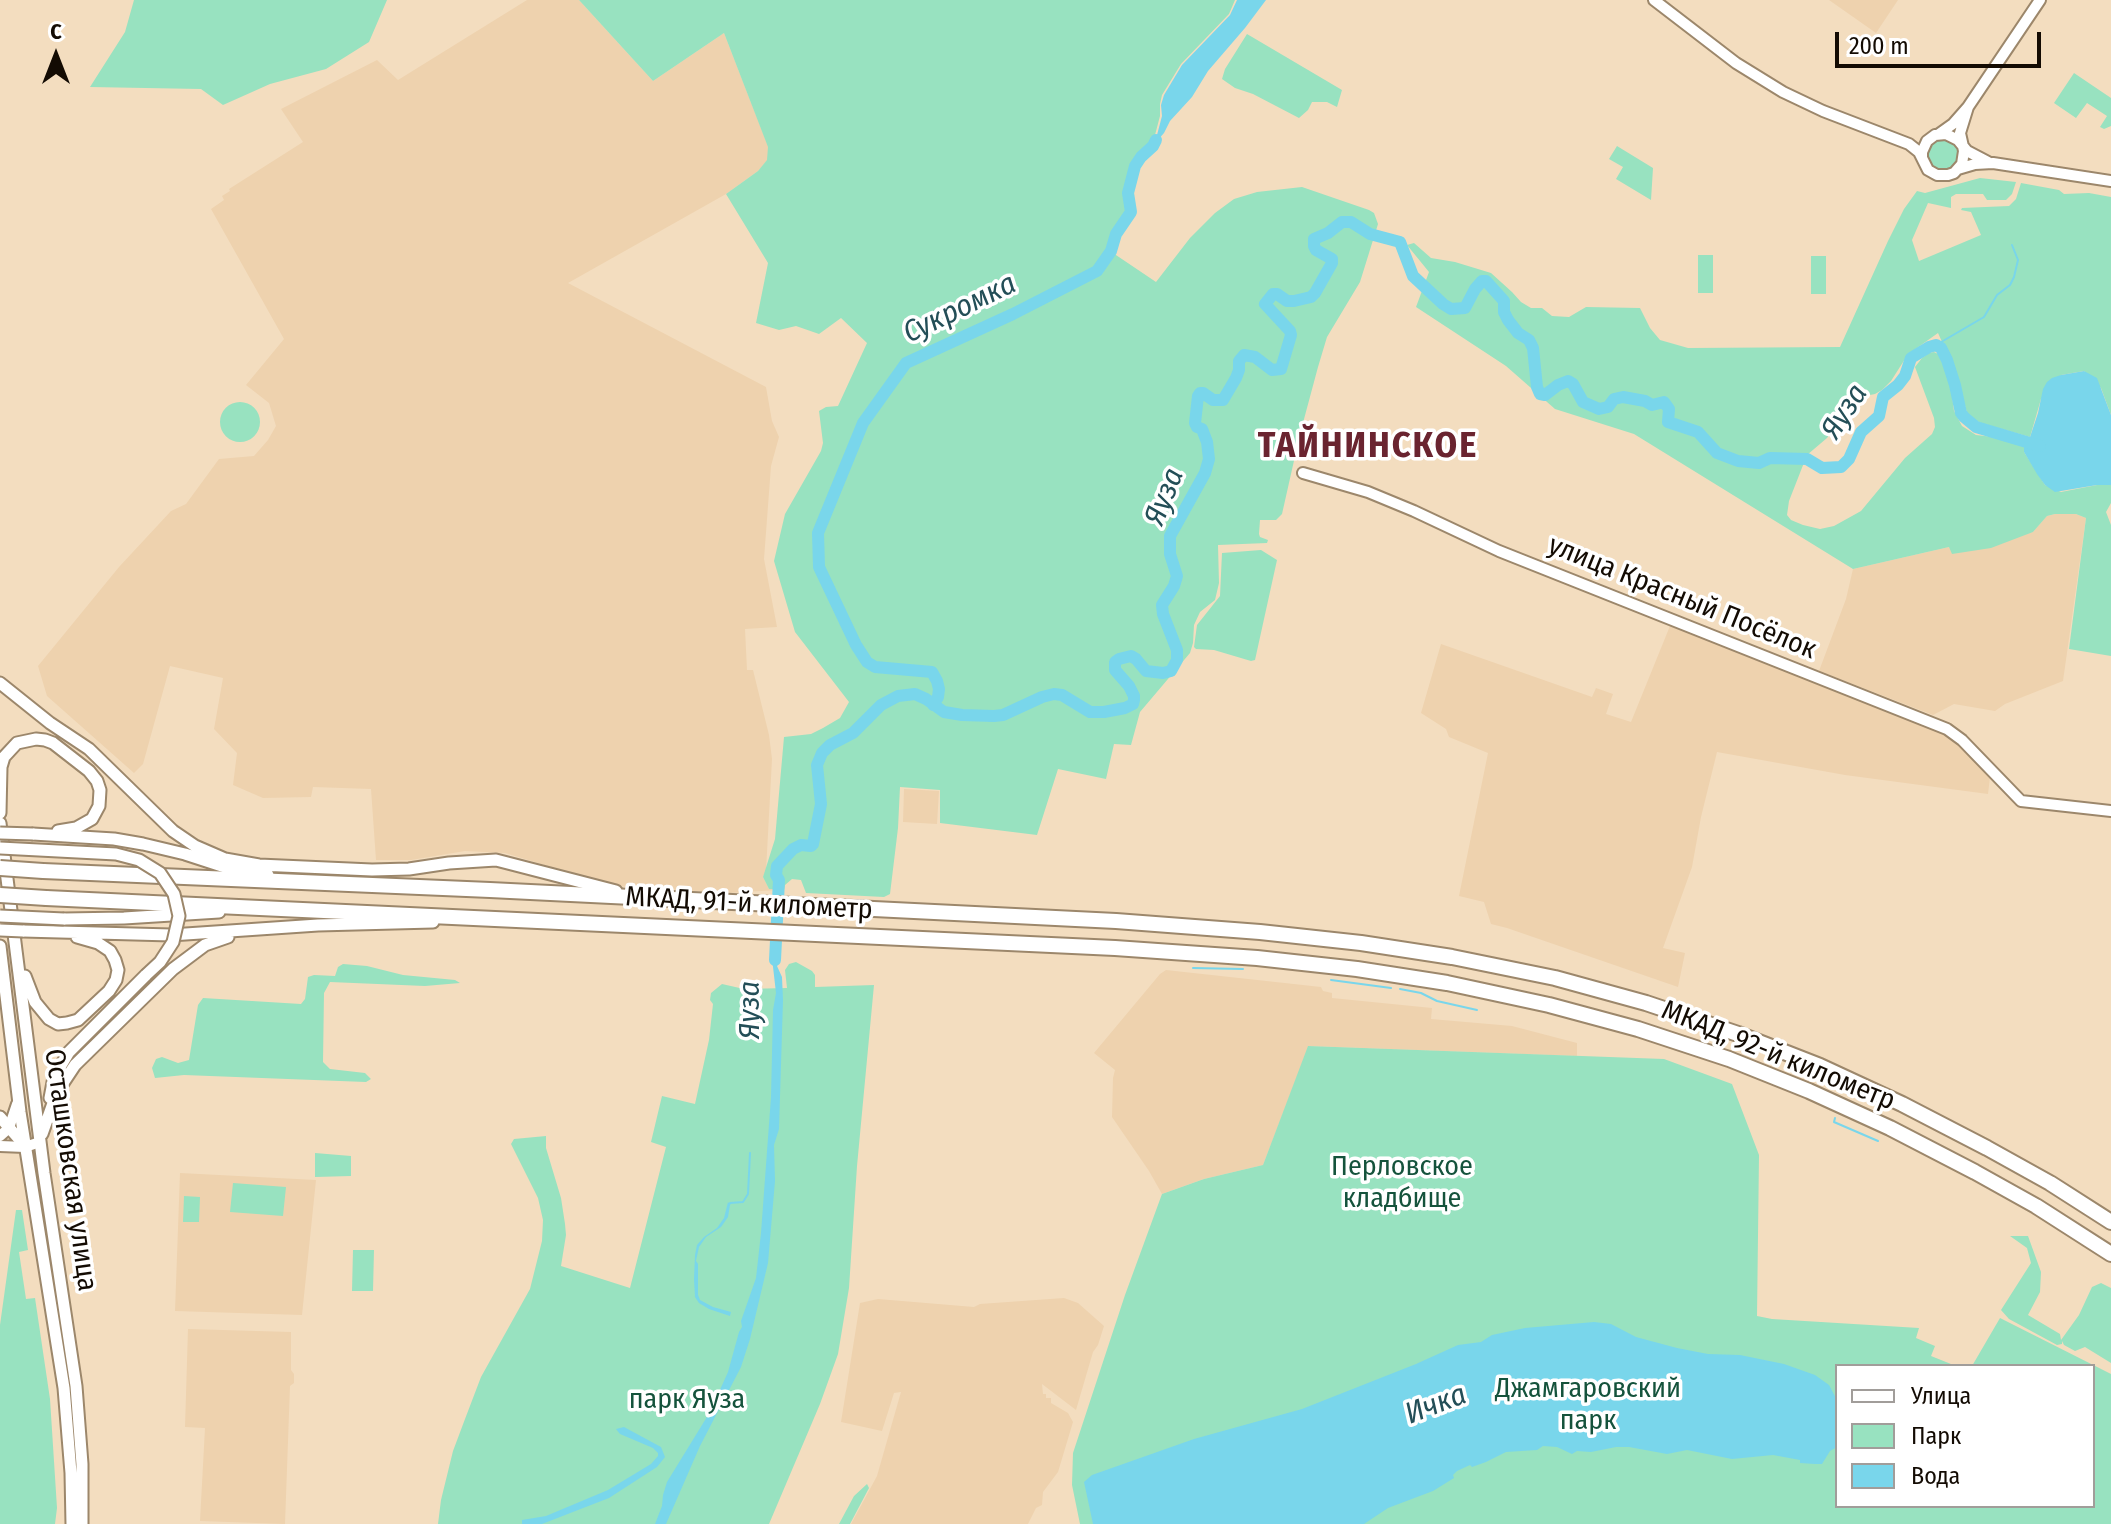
<!DOCTYPE html>
<html>
<head>
<meta charset="utf-8">
<style>
	body { margin:0 }
	#map { position:relative; width:2111px; height:1524px; overflow:hidden; background:#f3ddbf; font-family:"Fira Sans Condensed",sans-serif }
	canvas { display:block }
	.legend { position:absolute; left:1835px; top:1364px; width:260px; height:144px; box-sizing:border-box; background:#fff; border:2px solid #a19d9a; margin:0; padding:10px 14px; list-style:none; font-size:24px; color:#130b03 }
	.legend li { display:flex; align-items:center; gap:16px; height:40px }
	.legend b { width:40px; border:2px solid #a19d9a }
	.north { position:absolute; left:16px; top:16px; width:80px; height:80px; -webkit-text-stroke:6px #fff; paint-order:stroke; rotate:0deg; font-size:22px; font-weight:700; line-height:32px; text-align:center; color:#130b03 }
	.north::after { content:''; display:block; margin:auto; width:28px; height:36px; background:#130b03; clip-path:polygon(50% 0,100% 100%,50% 72%,0 100%) }
	.scale { position:absolute; left:1835px; top:32px; width:206px; height:36px; box-sizing:border-box; border:4px solid #130b03; border-top:0; padding-left:10px; font-size:24px; line-height:28px; white-space:nowrap; color:#130b03; -webkit-text-stroke:6px #fff; paint-order:stroke }
</style>
</head>
<body>
<div id="map">
<canvas width="2111" height="1524"></canvas>
<ul class="legend">
<li><b style="height:10px;background:#fff"></b>Улица</li>
<li><b style="height:22px;background:#98e2c0"></b>Парк</li>
<li><b style="height:22px;background:#79d6eb"></b>Вода</li>
</ul>
<div class="north">С</div>
<div class="scale">200 m</div>
</div>
<script>
const context = document.querySelector('canvas').getContext('2d');
context.lineJoin = 'round';
function fillPath(path, color) { context.fillStyle = color; context.fill(path, 'evenodd'); }
const shape = rows => new Path2D(rows.map(r => 'M' + r).join(''));
function stroke(path, color, width, dash) { context.strokeStyle = color; context.lineWidth = width; context.lineCap = dash ? 'butt' : 'round'; context.setLineDash(dash || []); context.stroke(path); }
function label(font, color, halo, rows, align = 'center') {
  context.font = font + ' "Fira Sans Condensed",sans-serif'; context.lineWidth = 7; context.setLineDash([]); context.textBaseline = 'middle'; context.strokeStyle = halo; context.fillStyle = color; for (const [text, x, y, turn = 0] of rows) {
    context.save(); context.translate(x, y); context.rotate((+turn || 0) * Math.PI / 180); context.textAlign = isNaN(turn) ? turn : align; if (halo) context.strokeText(text, 0, 0); context.fillText(text, 0, 0); context.restore();
  }
}
const built = shape([
	[527,0,579,0,653,81,724,33,768,146,768,160,758,171,726,194,568,283,766,387,772,421,779,437,771,466,764,559,777,627,745,629,747,670,753,670,769,735,772,759,766,871,763,877,769,889,778,890,728,893,614,886,505,853,465,851,411,860,376,860,371,789,313,787,311,797,263,798,233,785,237,753,214,729,223,678,170,666,143,764,134,773,47,696,38,666,119,567,171,511,186,504,219,459,254,456,268,440,276,426,269,403,246,385,284,339,211,209,224,200,222,196,230,191,229,189,303,142,281,109,377,60,398,80],
	[1829,0,1898,0,1876,33],
	[2055,514,2076,514,2086,518,2063,681,2005,704,1995,711,1954,704,1933,715,1819,671,1846,599,1853,569,1949,547,2033,532,2047,516],
	[1672,621,1946,734,1957,741,1990,777,1988,794,1845,775,1717,752,1701,817,1692,867,1663,948,1685,953,1678,987,1507,928,1491,924,1484,902,1459,896,1488,753,1449,737,1446,729,1421,713,1441,644,1592,697,1596,688,1613,694,1606,714,1631,722],
	[904,789,939,791,937,824,903,822],
	[1166,970,1321,987,1323,991,1332,993,1332,998,1432,1008,1431,1019,1512,1026,1577,1043,1577,1056,1309,1046,1263,1165,1204,1179,1162,1194,1149,1171,1112,1117,1113,1078,1115,1070,1094,1053,1160,974],
	[180,1173,316,1180,302,1315,175,1311],
	[1064,1298,1078,1303,1104,1326,1098,1345,1093,1352,1076,1410,1042,1384,1043,1394,1046,1394,1046,1398,1051,1398,1051,1403,1068,1413,1073,1422,1058,1472,1043,1492,1042,1505,1036,1508,1028,1524,851,1524,877,1476,901,1392,894,1393,882,1431,841,1422,860,1303,878,1299,974,1307,980,1304],
	[188,1329,291,1332,291,1370,294,1374,294,1383,290,1386,285,1524,200,1521,205,1428,185,1427]
]);
const green = shape([
	[134,0,387,0,369,42,326,69,270,84,223,105,201,89,90,87,125,32],
	[579,0,1235,0,1229,14,1181,64,1162,95,1160,104,1160,116,1155,135,1150,146,1140,156,1134,165,1126,191,1129,210,1115,233,1110,251,1156,282,1190,238,1215,213,1234,199,1257,192,1302,187,1369,210,1374,213,1378,224,1360,282,1327,337,1318,367,1300,434,1282,514,1276,520,1260,520,1259,534,1260,537,1268,540,1267,543,1218,545,1219,583,1215,600,1200,612,1194,625,1193,643,1190,653,1140,712,1131,745,1114,744,1106,779,1058,769,1037,835,940,823,940,790,900,787,898,828,890,894,884,897,806,893,801,880,792,879,785,885,784,890,769,889,763,877,775,839,784,737,811,734,823,728,840,718,849,702,795,632,774,561,785,514,821,451,823,443,819,411,826,407,838,406,867,343,841,318,819,334,796,326,779,330,756,323,768,263,726,194,758,171,767,160,768,147,724,33,653,81],
	[1247,34,1342,90,1337,107,1327,102,1312,102,1308,110,1299,118,1253,94,1235,88,1222,79,1225,69],
	[2074,73,2111,98,2111,126,2104,129,2100,127,2107,116,2087,103,2076,118,2054,103],
	'1927 154a16 16 0 1 1 32 0a16 16 0 1 1-32 0Z',
	[1617,146,1653,168,1651,200,1616,179,1623,167,1609,159],
	[1980,178,2016,182,2012,194,2006,200,1987,200,1983,194,1956,194,1951,197,1951,208,1928,203,1912,240,1919,261,1981,235,1971,212,1961,210,1962,208,2009,206,2016,199,2021,183,2059,190,2064,194,2089,193,2111,197,2111,415,2101,388,2084,371,2061,375,2041,399,2030,437,1981,423,1971,419,1967,413,1957,375,1938,333,1914,350,1905,359,1891,381,1882,390,1875,394,1860,397,1853,400,1827,438,1807,455,1789,501,1787,515,1791,520,1803,525,1820,529,1834,526,1861,511,1905,458,1932,434,1935,427,1934,418,1915,367,1922,358,1929,353,1934,352,1938,354,1943,364,1950,380,1954,411,1962,426,1976,435,2002,438,2024,447,2024,452,2045,485,2061,492,2097,485,2111,485,2111,503,2106,512,2111,525,2111,656,2069,649,2086,518,2076,514,2055,514,2047,516,2033,532,1991,548,1952,554,1949,547,1853,569,1634,434,1555,409,1506,366,1416,307,1429,272,1407,245,1414,243,1431,258,1455,262,1491,273,1512,292,1521,302,1531,308,1542,308,1552,316,1569,317,1586,307,1640,308,1650,328,1660,340,1688,348,1840,347,1888,241,1904,209,1917,191,1925,193],
	[1698,255,1713,255,1713,293,1698,293],
	[1811,256,1826,256,1826,294,1811,294],
	'220 422a20 20 0 1 1 40 0a20 20 0 1 1-40 0Z',
	[1261,550,1277,560,1255,660,1251,661,1214,650,1196,649,1194,647,1197,625,1220,596,1222,553],
	[796,962,812,971,815,975,815,987,874,985,857,1166,849,1288,838,1354,820,1404,769,1524,438,1524,441,1500,453,1451,465,1419,481,1377,530,1289,542,1241,543,1220,538,1198,511,1144,514,1139,546,1136,546,1148,561,1198,565,1224,566,1235,561,1266,630,1288,666,1147,651,1142,662,1096,695,1104,709,1040,713,1004,710,1000,711,993,722,984,744,989,787,988,785,970,789,964],
	[343,964,367,966,403,975,455,980,460,983,425,986,330,982,324,993,323,1062,330,1069,365,1073,371,1079,366,1082,184,1075,155,1078,152,1068,156,1059,162,1057,178,1063,189,1060,198,1005,203,998,301,1004,305,999,308,977,314,975,335,976,338,967],
	[1308,1046,1664,1059,1732,1084,1759,1155,1757,1316,1772,1319,1919,1328,1916,1338,1935,1346,1931,1356,1956,1366,1837,1366,1837,1506,2093,1506,2093,1366,1972,1366,2000,1318,2111,1374,2111,1524,1080,1524,1072,1485,1073,1453,1125,1295,1162,1194,1204,1179,1263,1165],
	[315,1153,351,1156,351,1176,315,1177],
	[233,1183,286,1187,283,1216,230,1212],
	[184,1196,200,1197,199,1222,183,1222],
	[16,1210,22,1210,28,1250,19,1252,26,1299,35,1298,50,1399,57,1508,55,1524,0,1524,0,1325],
	[2010,1236,2028,1236,2041,1272,2040,1292,2028,1315,2060,1334,2061,1340,2079,1315,2092,1287,2101,1283,2111,1288,2111,1363,2085,1347,2075,1351,2064,1345,2062,1341,2062,1344,2057,1345,2009,1319,2001,1310,2031,1263,2027,1248],
	[353,1250,374,1250,373,1291,352,1291],
	[867,1484,869,1488,850,1524,839,1524,854,1496]
]);
const water = shape([
	[1237,0,1266,0,1245,28,1208,71,1192,97,1170,121,1164,133,1148,151,1157,135,1162,116,1161,105,1164,95,1182,65,1230,15],
	[2084,371,2097,378,2111,415,2111,485,2097,485,2055,492,2045,485,2037,474,2024,452,2024,447,2030,437,2038,413,2043,389,2047,382,2052,378,2061,375],
	[773,945,780,946,777,966,782,977,783,1000,779,1129,774,1145,775,1181,768,1263,750,1339,741,1367,700,1446,666,1524,655,1524,662,1506,663,1495,667,1482,710,1412,728,1372,739,1332,742,1327,741,1321,756,1278,761,1233,771,1097,773,1010,776,993,772,958],
	[728,1202,730,1205,728,1217,721,1227,706,1237,699,1247,696,1261,698,1264,698,1295,700,1300,713,1307,731,1312,730,1316,709,1309,699,1303,695,1297,694,1279,695,1255,697,1245,704,1237,717,1228,724,1218],
	[1594,1322,1611,1324,1636,1337,1677,1348,1708,1354,1740,1355,1784,1364,1815,1375,1829,1385,1837,1400,1837,1447,1830,1451,1822,1464,1815,1464,1800,1463,1800,1460,1773,1455,1732,1459,1687,1450,1667,1454,1629,1447,1616,1447,1591,1452,1577,1451,1572,1454,1557,1447,1543,1446,1537,1450,1506,1452,1486,1462,1472,1467,1470,1465,1457,1471,1453,1475,1454,1478,1433,1491,1388,1508,1364,1524,1093,1524,1084,1482,1092,1475,1194,1439,1302,1409,1416,1364,1458,1345,1481,1342,1492,1335,1525,1328],
	[624,1427,661,1447,665,1457,657,1467,609,1498,542,1524,522,1524,522,1520,546,1516,608,1490,651,1464,658,1456,658,1453,653,1448,620,1434,616,1429]
]);
const stream = shape([
	[1936,345,1984,317,1997,295,2010,285,2014,277,2018,260,2012,245],
	[1193,968,1243,969],
	[1331,980,1391,988],
	[1400,989,1421,993,1437,1001,1477,1010],
	[1835,1118,1834,1122,1878,1141],
	[729,1205,730,1203,743,1202,748,1194,750,1153]
]);
const river = shape([
	[933,705,938,697,939,689,937,681,932,672,875,667,867,662,856,645,819,567,818,533,863,423,906,363,1013,314,1097,271,1111,251,1116,234,1131,212,1128,193,1135,166,1141,157,1153,146,1156,140],
	[775,960,779,880,776,875,777,866,793,849,801,845,811,846,813,844,821,804,817,765,822,753,830,745,853,733,881,705,898,696,915,694,926,699,944,712,962,715,994,716,1003,715,1042,697,1054,694,1062,695,1090,712,1104,712,1125,708,1133,704,1134,700,1134,696,1129,686,1115,670,1115,662,1119,659,1131,656,1136,659,1146,671,1163,673,1171,671,1177,660,1177,650,1163,614,1162,605,1174,586,1177,576,1170,554,1170,536,1205,473,1209,459,1207,442,1202,429,1197,427,1195,423,1198,396,1200,393,1203,393,1213,400,1223,400,1236,378,1239,370,1239,361,1244,355,1255,357,1272,370,1281,369,1291,335,1290,331,1265,304,1273,294,1277,294,1287,301,1294,301,1311,297,1315,293,1332,263,1332,259,1316,250,1314,246,1314,239,1328,233,1342,222,1351,222,1370,234,1400,242,1413,276,1443,304,1451,309,1465,308,1475,289,1482,281,1486,281,1504,301,1504,312,1508,320,1518,333,1529,340,1533,348,1537,387,1540,394,1545,395,1558,385,1568,381,1573,384,1583,402,1599,409,1608,407,1614,399,1623,397,1645,401,1652,405,1664,402,1669,409,1668,422,1698,432,1717,453,1738,461,1759,463,1770,458,1807,459,1822,468,1841,467,1849,459,1861,432,1879,416,1883,397,1898,385,1905,376,1911,358,1929,347,1936,345,1941,348,1947,360,1955,385,1961,413,1964,417,1976,427,2040,446]
]);
const tertiary = shape([
	[1654,0,1736,63,1783,92,1823,111,1909,144,1919,152,1928,170,1937,175,1948,175,1954,173,1962,164,1964,151,1960,133,1968,107],
	[1939,134,1953,124,1968,107,2040,0],
	[1922,158,1922,152,1927,141,1935,135,1946,134,1958,140,1967,151,1988,162],
	[1958,169,1975,164,1993,163,2111,181],
	[1303,473,1368,492,1414,511,1499,551,1947,729,1962,740,2021,801,2111,811],
	[0,1136,9,1128,17,1104],
	[0,1146,25,1147,40,1142]
]);
const secondary = shape([
	[0,683,50,723,89,749,173,831,195,846,225,859,259,865,372,870,409,869,449,863,496,860,616,891],
	[0,813,1,767,4,757,17,743,36,739,45,740,53,743,89,771,97,781,100,790,99,806,92,819,76,828,58,831],
	[0,823,44,1173,76,1386,82,1464,82,1524],
	[33,834,114,839,143,844,185,854,225,867,268,875],
	[64,919,124,918,219,912],
	[23,931,171,935,318,925,433,922],
	[0,946,20,1112,64,1388,71,1473,72,1524],
	[25,976,35,1002,49,1019,58,1024,67,1023,78,1020,109,991,116,980,118,970,115,960,110,951,98,943,77,937],
	[50,1098,54,1077,69,1052,146,975],
	[0,1117,25,1146],
	[42,1134,57,1092,75,1065,173,969,205,945,228,937]
]);
const trunk = shape([
	[43,871,490,890,1116,921,1260,932,1361,943,1452,957,1555,978,1646,1003,1738,1034,1820,1066,1902,1104,1987,1148,2050,1183,2111,1222],
	[46,898,1115,948,1257,958,1357,969,1447,983,1549,1005,1638,1029,1729,1059,1809,1091,1890,1128,1975,1172,2036,1206,2111,1254]
]);
const secondaryBridge = shape([
	[0,833,33,834],
	[0,848,116,854,139,860,160,873,174,894,179,916,173,942,160,962,146,975],
	[0,916,64,919],
	[0,930,23,931]
]);
const trunkBridge = shape([
	[0,868,43,871],
	[0,895,46,898]
]);
const streetNames = [
	["улица Красный Посёлок",1682,598,22],
	["МКАД, 91-й километр",749,904,3],
	["МКАД, 92-й километр",1778,1056,22],
	["Осташковская улица",70,1170,82]
];
const parkNames = [
	["Перловское",1402,1167],
	["кладбище",1402,1199],
	["Джамгаровский",1588,1389],
	["парк",1588,1421],
	["парк Яуза",687,1400]
];
const waterNames = [
	["Сукромка",960,309,-26],
	["Яуза",1845,412,-57],
	["Яуза",1165,497,-68],
	["Яуза",751,1010,-90],
	["Ичка",1436,1405,-21]
];
const districtNames = [
	["ТАЙНИНСКОЕ",1368,447]
];
fillPath(built, '#eed2ae');
fillPath(green, '#98e2c0');
fillPath(water, '#79d6eb');
stroke(stream, '#79d6eb', 2);
stroke(river, '#79d6eb', 12);
stroke(tertiary, '#9c876b', 14);
stroke(secondary, '#9c876b', 15);
stroke(trunk, '#9c876b', 18);
stroke(tertiary, '#fff', 10);
stroke(secondary, '#fff', 11);
stroke(trunk, '#fff', 14);
stroke(secondaryBridge, '#9c876b', 15, []);
stroke(trunkBridge, '#9c876b', 18, []);
stroke(secondaryBridge, '#fff', 11);
stroke(trunkBridge, '#fff', 14);
label('28px', '#130b03', '#fff', streetNames);
label('28px', '#15533c', '#fff', parkNames);
label('italic 30px', '#234e57', '#fff', waterNames);
context.letterSpacing = '2px';
label('bold 36px', '#6a2430', '#fff', districtNames);
context.letterSpacing = '0px';
</script>
</body>
</html>
